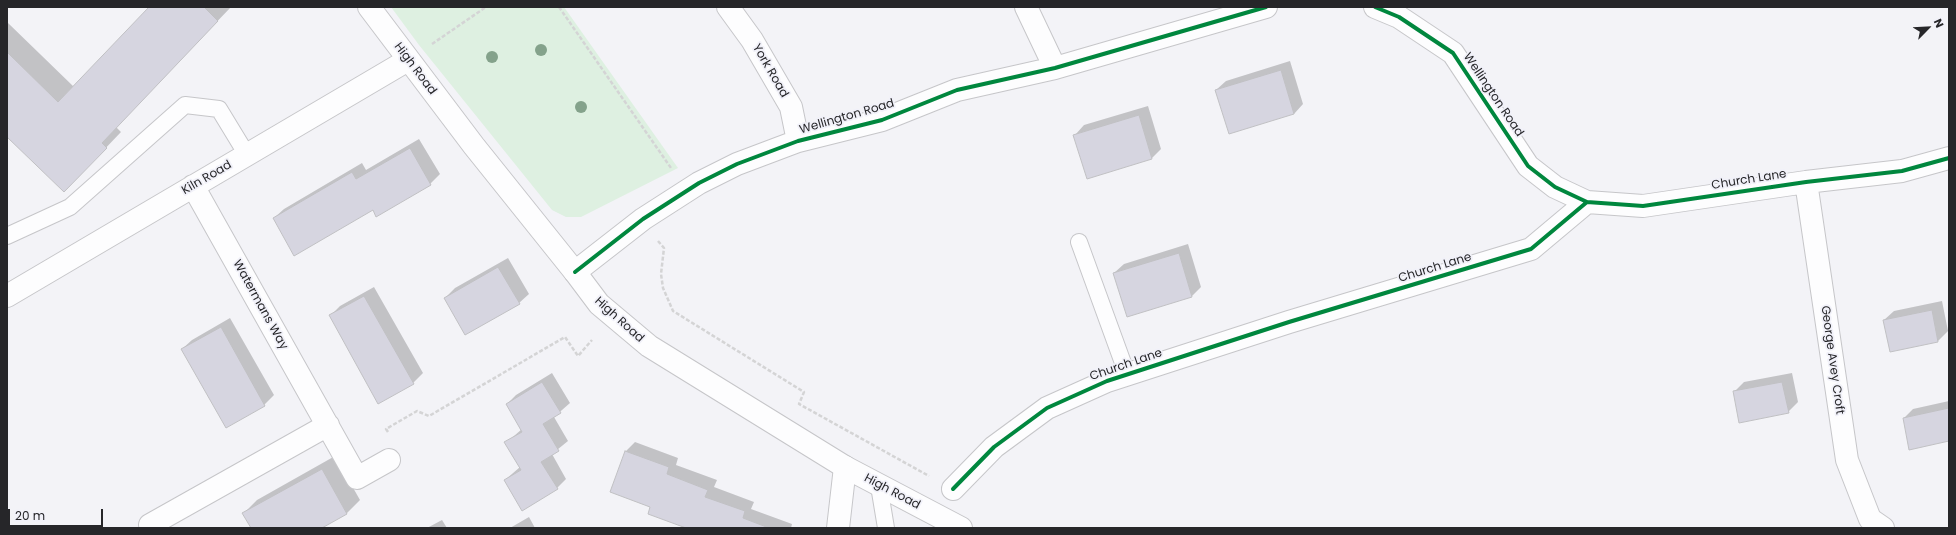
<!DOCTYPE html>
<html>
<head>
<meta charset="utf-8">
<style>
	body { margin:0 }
	#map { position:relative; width:1956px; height:535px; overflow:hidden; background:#f3f3f7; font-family:Poppins,sans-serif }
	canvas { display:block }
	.frame { position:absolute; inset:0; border:8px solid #262629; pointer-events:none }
	.north { position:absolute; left:1908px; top:8px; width:40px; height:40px; -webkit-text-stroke:3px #f1f1f9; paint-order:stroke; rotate:66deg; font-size:11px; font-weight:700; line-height:16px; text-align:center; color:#262629 }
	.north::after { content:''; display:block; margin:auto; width:14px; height:18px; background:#262629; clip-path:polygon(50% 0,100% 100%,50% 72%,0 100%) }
	.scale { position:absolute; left:8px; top:509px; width:95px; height:18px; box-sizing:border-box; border:2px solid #262629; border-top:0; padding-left:5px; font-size:12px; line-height:14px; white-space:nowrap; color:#262629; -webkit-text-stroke:3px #f1f1f9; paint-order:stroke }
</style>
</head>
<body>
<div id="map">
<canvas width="1956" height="535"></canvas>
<div class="frame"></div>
<div class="north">N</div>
<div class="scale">20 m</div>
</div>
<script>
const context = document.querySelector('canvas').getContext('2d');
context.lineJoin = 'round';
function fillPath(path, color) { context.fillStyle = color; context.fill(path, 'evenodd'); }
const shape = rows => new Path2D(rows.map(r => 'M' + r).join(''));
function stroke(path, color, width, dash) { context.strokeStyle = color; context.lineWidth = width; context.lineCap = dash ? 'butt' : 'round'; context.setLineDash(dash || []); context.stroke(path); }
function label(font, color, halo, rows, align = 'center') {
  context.font = font + ' Poppins,sans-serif'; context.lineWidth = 3.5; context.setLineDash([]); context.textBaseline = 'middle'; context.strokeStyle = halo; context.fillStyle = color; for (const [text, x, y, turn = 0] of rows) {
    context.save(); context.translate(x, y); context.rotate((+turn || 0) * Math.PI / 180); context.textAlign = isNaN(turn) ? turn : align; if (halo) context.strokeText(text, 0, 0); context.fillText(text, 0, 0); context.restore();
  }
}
const green = shape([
	[391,7,564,7,678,168,581,217,566,217,552,210,419,45]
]);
const shadow = shape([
	[151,7,231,7,116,127,121,132,80,175,7,136,7,22,74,87],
	[1290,61,1303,104,1294,114,1216,90,1226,81],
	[1148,106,1161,149,1152,158,1075,135,1084,125],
	[419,139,440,174,430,184,373,209,274,218,284,209,362,163,366,170],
	[1188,244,1201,287,1192,296,1114,273,1124,264],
	[508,258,529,294,519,303,445,298,455,288],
	[374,287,423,373,413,383,330,316,340,306],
	[1942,301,1948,331,1938,341,1890,351,1884,320,1894,311],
	[230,318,274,395,264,405,182,349,192,340],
	[552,373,570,403,554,417,568,441,552,454,566,479,557,488,505,480,520,467,506,443,522,429,507,404,516,395],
	[1792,373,1798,402,1788,412,1734,392,1744,382],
	[1949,401,1949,440,1904,418,1913,409],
	[635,442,678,458,676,465,717,480,714,487,754,502,751,509,792,524,791,528,689,528,652,506,625,452],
	[335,456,360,500,347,513,320,528,252,528,244,513,257,500],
	[529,517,535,528,510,528],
	[442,520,447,528,427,528]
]);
const building = shape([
	[149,7,204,7,218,21,102,143,107,148,64,192,7,137,7,52,58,102,149,7],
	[1281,70,1294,114,1229,134,1215,90,1281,70],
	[1139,115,1152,159,1087,179,1073,135,1139,115],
	[410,148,431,185,376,217,373,210,294,256,273,218,352,172,356,179,410,148],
	[1179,253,1192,297,1127,317,1113,273,1179,253],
	[498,267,520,304,465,335,444,298,498,267],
	[364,296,414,384,378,404,329,315,364,296],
	[1932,310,1938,342,1890,352,1883,320,1932,310],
	[221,327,265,406,226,428,181,349,221,327],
	[542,382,561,413,543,424,559,451,541,462,558,489,522,511,504,480,521,470,504,442,522,432,506,404,542,382],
	[1782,382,1789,413,1739,423,1733,391,1782,382],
	[1949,408,1949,441,1909,450,1903,418,1949,408],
	[625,451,669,467,667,474,708,490,705,497,745,511,743,518,769,528,686,528,648,514,650,507,610,492,625,451],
	[322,469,347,514,322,528,251,528,242,513,322,469]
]);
const path = shape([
	[559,7,671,168],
	[432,44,486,7],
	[658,241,664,248,661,274,663,288,673,311,804,392,799,404,929,476],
	[388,432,386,429,417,411,429,416,565,337,578,356,592,340]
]);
const lane = shape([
	[7,236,70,207,185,105,219,109,247,155],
	[1079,242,1127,374],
	[879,486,886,528]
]);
const street = shape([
	[728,7,752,40,791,107,798,141],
	[1026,7,1055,68],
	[1375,7,1399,17,1453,53,1528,166,1555,187,1587,202,1643,206,1806,182,1902,171,1949,158],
	[1806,182,1847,460,1870,519,1883,528],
	[193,186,357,478,389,460],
	[575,272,643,219,699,183,737,164,798,141,882,120,957,90,1055,68,1266,7],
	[7,296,408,60],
	[953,489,994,447,1047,408,1107,381,1289,322,1531,249,1587,202],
	[150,525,328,425],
	[838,528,845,467]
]);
const secondary = shape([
	[369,7,474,146,575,272,599,304,649,346,845,467,961,528]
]);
const cycleway = shape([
	[1375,7,1399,17,1453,53,1528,166,1555,187,1587,202,1643,206,1806,182,1902,171,1949,158],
	[575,272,643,219,699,183,737,164,798,141,882,120,957,90,1055,68,1266,7],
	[953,489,994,447,1047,408,1107,381,1289,322,1531,249,1587,202]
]);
const trees = [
	[541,50],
	[492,57],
	[581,107]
];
const streetNames = [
	["High Road",415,69,53],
	["York Road",770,71,60],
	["Wellington Road",1493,95,56],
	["Wellington Road",847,117,-16],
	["Kiln Road",207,178,-30],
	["Church Lane",1749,180,-9],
	["Church Lane",1435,268,-17],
	["Watermans Way",260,305,61],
	["High Road",619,320,42],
	["George Avey Croft",1832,360,82],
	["Church Lane",1126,365,-19],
	["High Road",892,492,28]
];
fillPath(green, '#def0e1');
fillPath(shadow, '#0003');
fillPath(building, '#d6d5e0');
stroke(building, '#c0c0c3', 1);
stroke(lane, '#c6c6c9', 18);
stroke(street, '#c6c6c9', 24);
stroke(secondary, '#c6c6c9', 24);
stroke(path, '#d4d4d5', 2.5, [4, 2]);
stroke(lane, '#fdfdfe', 16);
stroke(street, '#fdfdfe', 22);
stroke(secondary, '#fdfdfe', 22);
stroke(cycleway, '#00873e', 4);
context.fillStyle = '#84a28b';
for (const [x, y] of trees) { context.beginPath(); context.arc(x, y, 6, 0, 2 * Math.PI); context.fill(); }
label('12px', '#262629', '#f1f1f9', streetNames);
</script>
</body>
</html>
